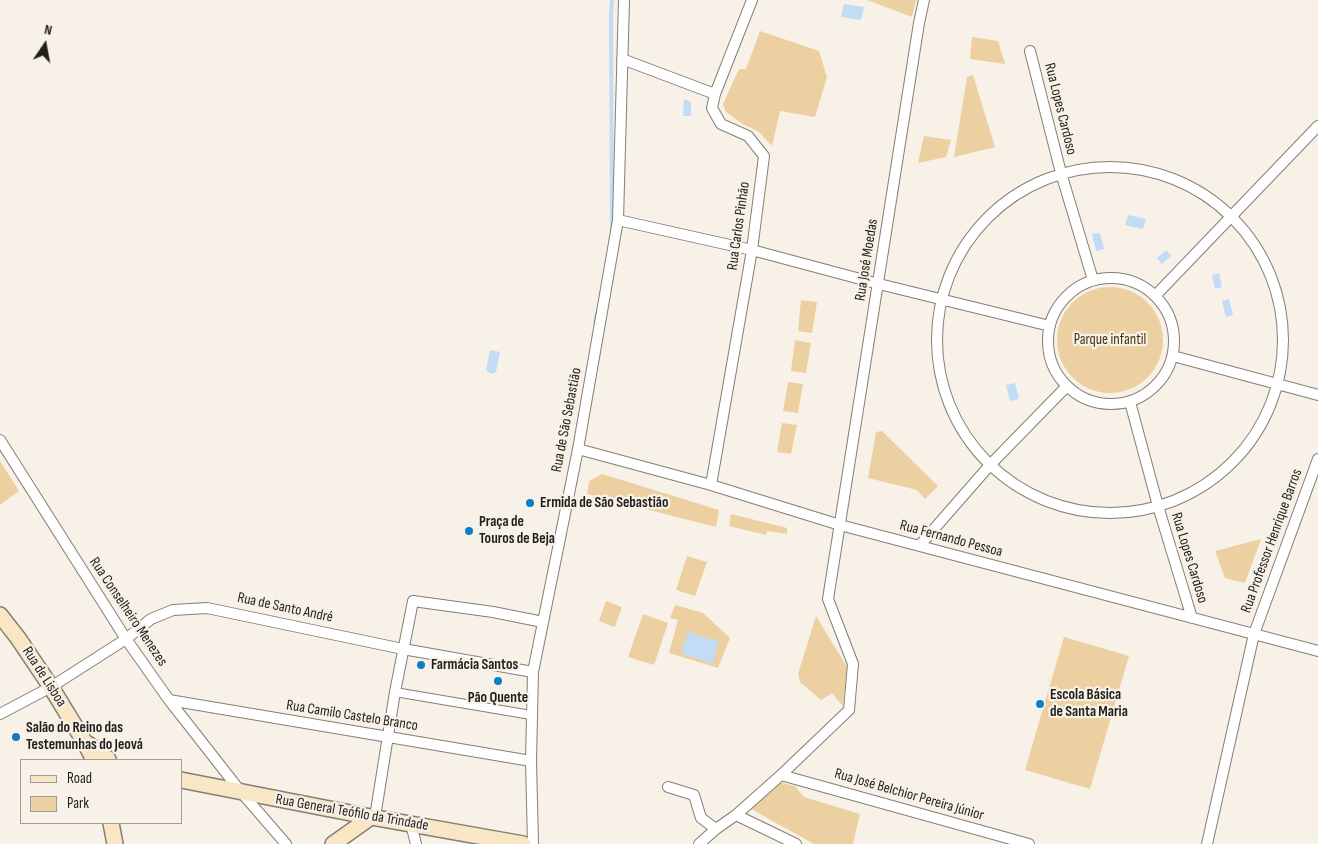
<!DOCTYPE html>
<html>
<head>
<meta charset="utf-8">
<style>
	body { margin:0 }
	#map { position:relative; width:1318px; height:844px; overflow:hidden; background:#f7f1e8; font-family:"Sofia Sans Condensed",sans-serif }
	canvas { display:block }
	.legend { position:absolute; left:20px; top:759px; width:162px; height:65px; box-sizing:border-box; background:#f7f1e8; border:1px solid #a19d96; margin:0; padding:6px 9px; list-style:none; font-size:15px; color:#211f1c }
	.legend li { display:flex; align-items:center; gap:10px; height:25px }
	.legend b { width:25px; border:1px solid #a19d96 }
	.north { position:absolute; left:20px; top:20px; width:50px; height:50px; -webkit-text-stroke:4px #f7f1e8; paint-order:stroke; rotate:12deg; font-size:14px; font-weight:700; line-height:20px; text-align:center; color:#211f1c }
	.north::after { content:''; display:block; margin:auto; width:18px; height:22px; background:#211f1c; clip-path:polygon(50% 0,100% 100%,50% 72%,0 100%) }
</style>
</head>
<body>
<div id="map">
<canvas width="1318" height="844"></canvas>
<ul class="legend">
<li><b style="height:6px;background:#f8e6c4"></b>Road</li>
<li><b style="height:14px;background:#edd0a1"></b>Park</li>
</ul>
<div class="north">N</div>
</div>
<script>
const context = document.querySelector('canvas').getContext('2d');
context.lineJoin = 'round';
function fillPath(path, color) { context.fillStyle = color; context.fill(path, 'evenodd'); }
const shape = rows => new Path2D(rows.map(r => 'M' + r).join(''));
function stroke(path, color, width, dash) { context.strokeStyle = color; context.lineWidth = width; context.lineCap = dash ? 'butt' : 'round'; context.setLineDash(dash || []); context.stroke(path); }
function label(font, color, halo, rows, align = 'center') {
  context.font = font + ' "Sofia Sans Condensed",sans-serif'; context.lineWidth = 4.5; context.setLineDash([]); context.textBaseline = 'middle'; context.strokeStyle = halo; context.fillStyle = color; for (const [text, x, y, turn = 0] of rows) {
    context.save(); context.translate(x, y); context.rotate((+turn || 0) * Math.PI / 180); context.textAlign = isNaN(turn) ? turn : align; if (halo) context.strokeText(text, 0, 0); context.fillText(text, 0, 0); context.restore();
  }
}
const green = shape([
	[867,0,916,0,912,17],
	[760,31,819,51,827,77,815,117,780,111,772,146,759,132,741,123,726,112,723,104,739,69,746,69],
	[972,37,998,41,1005,64,970,59],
	[973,75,995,147,954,157,967,77],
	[924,136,951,140,946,157,918,163],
	'1057 340a53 53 0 1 1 106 0a53 53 0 1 1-106 0Z',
	[801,300,817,302,812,333,798,331],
	[795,340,811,343,806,373,791,371],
	[788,382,803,384,798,413,783,411],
	[782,423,797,425,791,454,777,452],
	[882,431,938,486,925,499,917,490,868,478,876,432],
	[0,461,19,491,0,505],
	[602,474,719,510,716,527,587,494,589,481],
	[731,514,787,528,787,534,767,531,766,535,729,526],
	[1261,539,1245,583,1225,578,1215,551],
	[687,556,707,562,695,596,676,590],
	[606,601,622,607,615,627,599,621],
	[675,605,703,613,730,638,718,668,669,653,678,620,670,618],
	[643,614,668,623,654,665,628,657],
	[816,616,847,667,843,706,832,693,821,700,800,682,798,674],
	[1064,637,1129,656,1090,789,1025,770],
	[779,782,795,786,804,797,860,814,853,844,814,844,751,809]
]);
const water = shape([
	[844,4,864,7,861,20,841,17],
	[684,99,691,102,691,116,683,116],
	[1128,215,1146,219,1143,229,1125,225],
	[1100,233,1104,249,1096,251,1092,234],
	[1166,250,1171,256,1162,264,1157,258],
	[1219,273,1222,287,1215,289,1212,275],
	[1229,299,1233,315,1226,317,1222,301],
	[490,350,500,352,496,372,491,374,486,370],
	[1015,383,1019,399,1010,401,1006,385],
	[688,632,719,642,712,664,681,653]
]);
const stream = shape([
	[612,233,611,14,612,0],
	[595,323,597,313]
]);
const pedestrian = shape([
	[395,692,531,715]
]);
const minor = shape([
	[1030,51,1061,173,1093,280],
	[622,59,715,94],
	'937 340a173 173 0 1 1 346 0a173 173 0 1 1-346 0Z',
	[618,220,752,250,879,284,1050,326],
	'1048 341a63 63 0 1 1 126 0a63 63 0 1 1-126 0Z',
	[1155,296,1318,126],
	[1173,356,1318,395],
	[1130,402,1158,506,1192,618],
	[0,440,126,639,169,700,241,792,286,844],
	[578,449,711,485,840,525,1318,651],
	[711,485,752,250,764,156,748,136,721,124,712,108,715,94,752,0],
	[920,545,990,465,1067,386],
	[169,700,531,761],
	[0,714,51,687,126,639,151,619,173,610,207,608,403,649,533,672],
	[781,775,1029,844],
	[668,787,694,795,701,818,716,829],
	[736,815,796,844],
	[375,817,395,692,413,601,493,612,543,622],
	[411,824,416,844],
	[533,844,531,761,533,672,578,449,618,220,624,0],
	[699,844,716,829,736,815,781,775,849,710,853,664,828,599,919,23,924,0],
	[1207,844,1254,634,1318,459]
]);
const secondary = shape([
	[0,615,18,638,51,687,84,741,94,760],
	[88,744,108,759],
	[181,780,371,817,523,844],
	[111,823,115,844],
	[333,844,371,817]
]);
const markers = [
	[530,503,5,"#0c7fc9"],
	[469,531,5,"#0c7fc9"],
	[421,665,5,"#0c7fc9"],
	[498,681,5,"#0c7fc9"],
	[1040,704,5,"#0c7fc9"],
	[16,737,5,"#0c7fc9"]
];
const streetNames = [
	["Rua Lopes Cardoso",1060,109,76],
	["Rua Carlos Pinhão",739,226,-82],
	["Rua José Moedas",867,260,-81],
	["Rua de São Sebastião",567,420,-79],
	["Rua Fernando Pessoa",951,539,15],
	["Rua Professor Henrique Barros",1272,541,-70],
	["Rua Lopes Cardoso",1189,558,73],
	["Rua de Santo André",285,608,12],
	["Rua Conselheiro Menezes",128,612,56],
	["Rua de Lisboa",44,677,57],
	["Rua Camilo Castelo Branco",352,716,9],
	["Rua José Belchior Pereira Júnior",909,795,16],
	["Rua General Teófilo da Trindade",352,813,10]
];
const parkNames = [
	["Parque infantil",1110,340]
];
const poiNames = [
	["Ermida de São Sebastião",540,503],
	["Praça de",479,522],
	["Touros de Beja",479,539],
	["Farmácia Santos",431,665],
	["Escola Básica",1050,695],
	["de Santa Maria",1050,712],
	["Pão Quente",498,698,"center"],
	["Salão do Reino das",26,728],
	["Testemunhas do Jeová",26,745]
];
fillPath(green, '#edd0a1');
fillPath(water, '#c2dcf5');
stroke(stream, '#c2dcf5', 4);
stroke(pedestrian, '#837f77', 10);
stroke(minor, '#837f77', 12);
stroke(secondary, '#837f77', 18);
stroke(pedestrian, '#fff', 8);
stroke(minor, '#fff', 10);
stroke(secondary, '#f8e6c4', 15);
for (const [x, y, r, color] of markers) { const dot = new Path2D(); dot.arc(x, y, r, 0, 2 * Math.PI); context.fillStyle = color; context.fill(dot); stroke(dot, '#f7f1e8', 2); }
label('15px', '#211f1c', '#f7f1e8', streetNames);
label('15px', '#43300d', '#f7f1e8', parkNames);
label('bold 15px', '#211f1c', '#f7f1e8', poiNames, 'left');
</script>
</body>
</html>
